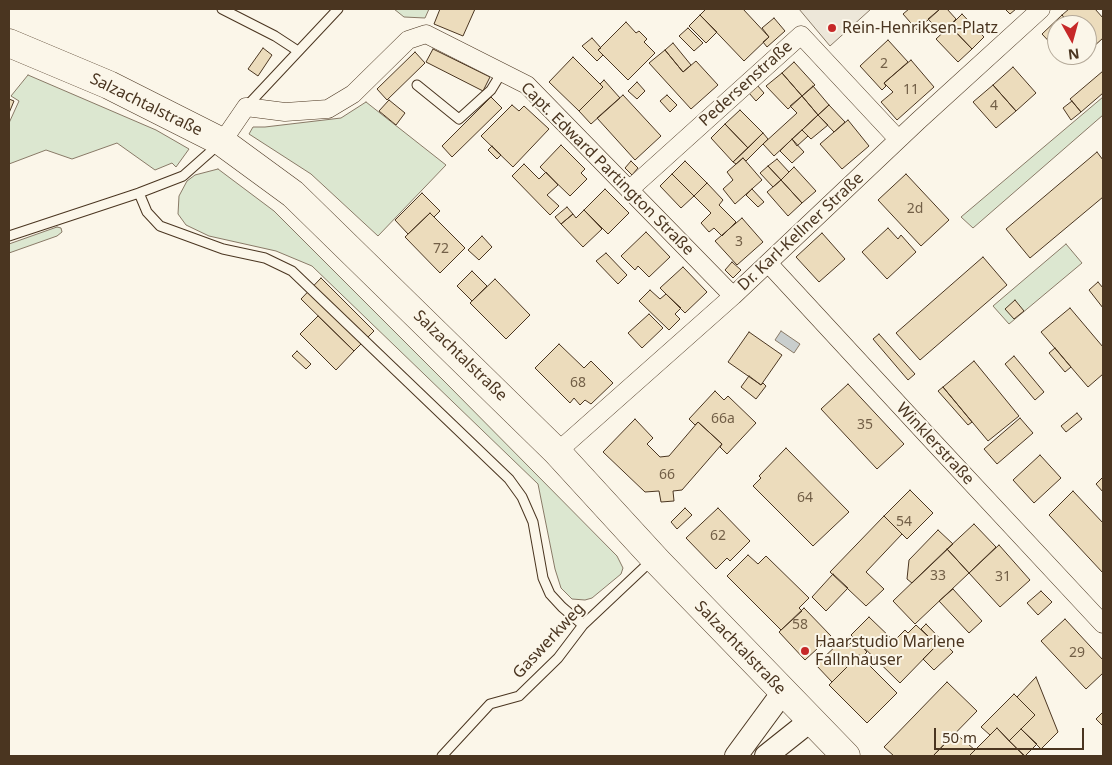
<!DOCTYPE html>
<html>
<head>
<meta charset="utf-8">
<style>
	body { margin:0 }
	#map { position:relative; width:1112px; height:765px; overflow:hidden; background:#fbf6e9; font-family:"Noto Sans",sans-serif }
	canvas { display:block }
	.frame { position:absolute; inset:0; border:10px solid #4a3520; pointer-events:none }
	.north { position:absolute; left:1047px; top:15px; width:50px; height:50px; box-sizing:border-box; background:#fbf6e9; border:1px solid #b4a999; border-radius:50%; rotate:173deg; font-size:14px; font-weight:700; line-height:20px; text-align:center; color:#4a3520 }
	.north::after { content:''; display:block; margin:auto; width:18px; height:22px; background:#c62828; clip-path:polygon(50% 0,100% 100%,50% 72%,0 100%) }
	.scale { position:absolute; left:934px; top:728px; width:150px; height:22px; box-sizing:border-box; border:2px solid #4a3520; border-top:0; padding-left:6px; font-size:15px; line-height:18px; white-space:nowrap; color:#4a3520; -webkit-text-stroke:4px #fbf6e9; paint-order:stroke }
</style>
</head>
<body>
<div id="map">
<canvas width="1112" height="765"></canvas>
<div class="frame"></div>
<div class="north">N</div>
<div class="scale">50 m</div>
</div>
<script>
const context = document.querySelector('canvas').getContext('2d');
context.lineJoin = 'round';
function fillPath(path, color) { context.fillStyle = color; context.fill(path, 'evenodd'); }
const shape = rows => new Path2D(rows.map(r => 'M' + r).join(''));
function stroke(path, color, width, dash) { context.strokeStyle = color; context.lineWidth = width; context.lineCap = dash ? 'butt' : 'round'; context.setLineDash(dash || []); context.stroke(path); }
function label(font, color, halo, rows, align = 'center') {
  context.font = font + ' "Noto Sans",sans-serif'; context.lineWidth = 4; context.setLineDash([]); context.textBaseline = 'middle'; context.strokeStyle = halo; context.fillStyle = color; for (const [text, x, y, turn = 0] of rows) {
    context.save(); context.translate(x, y); context.rotate((+turn || 0) * Math.PI / 180); context.textAlign = isNaN(turn) ? turn : align; if (halo) context.strokeText(text, 0, 0); context.fillText(text, 0, 0); context.restore();
  }
}
const green = shape([
	[394,9,429,9,425,18,404,17,394,9],
	[28,75,156,130,189,149,176,167,172,163,155,170,117,143,72,159,46,150,9,164,9,123,19,101,11,96,28,75],
	[1103,97,1103,115,973,228,961,217,1103,97],
	[366,102,446,165,378,236,311,174,249,134,253,127,265,127,341,118,366,102],
	[218,169,274,211,448,385,617,556,623,568,621,574,592,598,585,600,572,599,561,588,555,569,538,484,312,266,276,251,209,236,186,225,178,214,179,196,187,181,195,175,218,169],
	[57,227,61,228,62,232,57,236,9,253,9,244,57,227],
	[1066,244,1082,263,1009,324,993,306,1066,244]
]);
const parking = shape([
	[799,9,871,9,830,46,799,9]
]);
const water = shape([
	[781,331,800,344,794,353,775,340,781,331]
]);
const building = shape([
	[440,9,475,9,463,36,434,24,440,9],
	[706,9,743,9,769,37,744,61,700,15,706,9],
	[909,9,940,9,917,30,903,14,909,9],
	[940,9,947,9,956,19,942,34,928,19,940,9],
	[1005,9,1016,9,1010,14,1005,9],
	[1069,9,1095,9,1103,18,1103,38,1092,48,1087,42,1087,25,1071,25,1062,15,1069,9],
	[962,14,984,37,972,49,950,26,962,14],
	[700,15,717,32,706,43,689,26,700,15],
	[1062,15,1071,25,1057,25,1057,50,1042,34,1062,15],
	[774,18,785,31,767,47,763,42,769,37,762,28,774,18],
	[626,22,636,33,639,31,647,39,644,42,655,53,628,80,598,50,626,22],
	[950,26,972,49,958,62,936,39,950,26],
	[688,28,703,43,694,51,679,36,688,28],
	[592,38,601,48,598,50,603,55,597,61,582,46,592,38],
	[888,40,908,62,884,83,886,86,882,90,860,66,888,40],
	[673,43,691,65,683,72,665,50,673,43],
	[263,48,272,55,258,76,248,69,263,48],
	[433,49,490,77,483,91,426,62,433,49],
	[665,50,683,72,696,61,718,85,691,109,649,63,665,50],
	[415,52,425,63,387,100,377,89,415,52],
	[1061,55,1077,55,1069,63,1061,55],
	[573,57,603,87,579,111,549,82,573,57],
	[911,60,934,87,897,120,881,102,893,92,884,83,911,60],
	[794,62,815,85,802,96,782,73,794,62],
	[1013,67,1036,93,1016,111,993,85,1013,67],
	[1103,71,1103,93,1081,112,1070,99,1103,71],
	[782,73,802,96,788,109,766,86,782,73],
	[604,80,620,98,591,124,579,111,603,87,600,84,604,80],
	[637,82,645,91,637,99,628,91,637,82],
	[757,85,764,93,756,101,749,93,757,85],
	[993,85,1016,111,996,128,973,102,993,85],
	[813,86,829,105,818,115,802,96,813,86],
	[623,95,661,136,635,160,597,118,623,95],
	[667,95,677,105,670,112,660,101,667,95],
	[802,96,818,115,774,156,763,144,797,113,790,106,802,96],
	[491,97,502,108,452,157,442,146,491,97],
	[9,99,14,101,9,113,9,99],
	[389,100,405,113,396,125,379,111,389,100],
	[1072,101,1081,112,1071,120,1063,108,1072,101],
	[512,105,519,111,524,106,549,129,513,167,481,136,512,105],
	[829,105,845,122,834,132,818,115,829,105],
	[740,110,763,133,748,148,725,124,740,110],
	[818,115,828,125,811,139,802,130,818,115],
	[848,120,869,146,842,169,820,144,848,120],
	[725,124,748,148,733,162,711,138,725,124],
	[802,130,808,136,797,146,792,139,802,130],
	[763,133,768,139,746,161,743,158,736,164,733,162,763,133],
	[792,139,804,152,792,163,780,151,792,139],
	[561,145,585,169,581,173,587,179,570,196,540,167,561,145],
	[492,146,501,155,497,159,488,150,492,146],
	[1097,152,1103,160,1103,197,1030,258,1006,229,1097,152],
	[743,158,762,180,735,204,723,189,733,180,727,172,743,158],
	[777,159,789,172,781,180,768,166,777,159],
	[631,161,638,168,632,175,625,168,631,161],
	[685,161,707,183,694,196,672,174,685,161],
	[524,164,539,179,546,172,558,185,547,195,559,206,550,215,512,176,524,164],
	[768,166,781,180,773,187,760,173,768,166],
	[794,167,816,191,802,203,781,180,794,167],
	[672,174,694,196,681,208,660,186,672,174],
	[906,174,949,220,921,246,878,200,906,174],
	[781,180,802,203,788,216,767,192,781,180],
	[707,183,723,200,719,205,736,222,722,236,714,228,709,232,701,223,711,213,694,196,707,183],
	[605,189,629,213,608,234,584,210,605,189],
	[752,189,764,202,758,207,746,195,752,189],
	[422,193,440,211,434,217,430,213,408,234,395,220,422,193],
	[567,207,573,214,561,224,555,217,567,207],
	[584,210,602,229,583,247,561,224,573,214,576,218,584,210],
	[430,213,465,248,440,273,405,237,430,213],
	[742,218,763,242,737,265,715,241,742,218],
	[888,228,898,239,901,235,916,252,887,279,862,252,888,228],
	[646,232,670,257,649,277,638,266,635,270,621,256,646,232],
	[822,233,845,259,819,282,796,257,822,233],
	[482,236,492,247,479,260,468,250,482,236],
	[606,253,627,275,618,284,596,261,606,253],
	[983,257,1007,285,920,360,896,333,983,257],
	[732,262,741,270,733,278,725,270,732,262],
	[683,267,707,292,685,313,660,288,683,267],
	[472,271,487,286,472,301,457,286,472,271],
	[321,278,374,331,354,351,301,299,321,278],
	[495,279,530,315,506,339,470,303,495,279],
	[1098,282,1103,288,1103,308,1089,290,1098,282],
	[650,290,660,299,666,294,681,308,675,314,680,319,669,330,639,301,650,290],
	[1015,300,1024,311,1014,319,1005,309,1015,300],
	[1070,308,1103,347,1103,374,1088,387,1041,332,1070,308],
	[649,314,663,328,642,348,628,333,649,314],
	[318,316,354,351,336,370,300,334,318,316],
	[749,332,782,355,761,385,728,362,749,332],
	[879,334,915,374,908,380,873,339,879,334],
	[559,344,584,368,591,361,613,383,591,404,585,400,580,405,574,398,570,403,535,368,559,344],
	[1055,348,1071,367,1065,372,1049,353,1055,348],
	[297,351,311,364,306,369,292,356,297,351],
	[1014,356,1044,392,1035,400,1005,364,1014,356],
	[974,361,1019,416,988,441,943,387,974,361],
	[749,376,761,385,763,383,766,386,756,399,741,387,749,376],
	[848,384,904,444,877,469,821,409,848,384],
	[943,387,972,422,968,425,938,391,943,387],
	[715,391,724,400,728,396,756,423,727,454,720,447,722,444,698,422,695,425,689,419,715,391],
	[1077,413,1082,419,1066,432,1061,426,1077,413],
	[1020,418,1033,433,997,464,984,449,1020,418],
	[635,419,653,438,647,444,660,457,669,456,698,422,722,444,682,490,673,491,674,501,661,502,659,491,645,492,603,452,635,419],
	[786,448,849,512,813,546,753,486,761,478,759,476,786,448],
	[1040,455,1061,478,1034,503,1013,480,1040,455],
	[1103,477,1103,492,1096,484,1103,477],
	[910,490,933,513,907,539,884,516,910,490],
	[1073,491,1103,523,1103,573,1049,515,1073,491],
	[685,508,692,515,677,529,671,522,685,508],
	[718,508,750,541,730,561,727,558,716,569,686,538,718,508],
	[884,516,902,534,866,572,884,589,866,606,830,572,884,516],
	[974,524,996,547,969,573,947,549,974,524],
	[938,530,953,544,912,583,907,579,909,560,938,530],
	[999,545,1030,580,1000,607,969,573,999,545],
	[947,549,969,573,915,624,893,601,947,549],
	[748,555,758,564,766,556,809,598,799,608,802,611,781,630,727,576,748,555],
	[833,574,848,588,826,611,812,597,833,574],
	[953,589,982,621,969,633,939,601,953,589],
	[1041,591,1052,602,1038,615,1027,603,1041,591],
	[804,608,831,636,805,660,779,632,804,608],
	[869,617,894,641,905,630,908,633,916,625,937,645,900,683,851,635,869,617],
	[1065,619,1103,660,1103,673,1086,689,1041,641,1065,619],
	[926,624,953,652,934,670,923,659,937,645,921,629,926,624],
	[855,639,867,652,861,658,859,655,832,682,816,665,842,640,848,646,855,639],
	[859,655,897,693,867,723,829,685,859,655],
	[1036,677,1058,732,1041,749,1021,729,1035,715,1017,697,1036,677],
	[947,682,977,711,933,756,894,756,884,747,947,682],
	[1014,694,1035,715,1009,741,997,728,990,735,981,727,1014,694],
	[1103,712,1103,726,1096,719,1103,712],
	[997,728,1024,756,969,756,997,728],
	[1021,729,1037,744,1025,756,1009,741,1021,729],
	[955,733,975,750,969,756,933,756,955,733]
]);
const service = shape([
	[222,9,275,36,298,51],
	[417,85,459,119,491,90,502,72],
	[246,107,338,9],
	[139,193,147,212,160,226,223,249,265,258,292,271,509,479,522,497,533,522,543,578,550,594,562,607,583,625],
	[9,236,139,193,183,176,218,145],
	[442,756,490,704,519,696,558,658,583,625,652,560]
]);
const minor = shape([
	[222,142,246,107,285,112,328,109,353,94,408,40,426,34,527,85,733,296],
	[629,190,801,35,898,139],
	[768,263,926,434,1103,624],
	[557,452,733,296,918,121,1041,9]
]);
const tertiary = shape([
	[736,756,783,692],
	[766,756,810,721]
]);
const primary = shape([
	[9,43,109,85,222,142,293,194,557,452,657,561,846,756]
]);
const markers = [
	[832,28,5,"#c62828"],
	[805,651,5,"#c62828"]
];
const numberNames = [
	["2",884,64],
	["11",911,90],
	["4",994,106],
	["2d",915,209],
	["3",739,242],
	["72",441,249],
	["68",578,383],
	["66a",723,419],
	["35",865,425],
	["66",667,475],
	["64",805,498],
	["54",904,522],
	["62",718,536],
	["33",938,576],
	["31",1003,577],
	["58",800,625],
	["29",1077,653]
];
const poiNames = [
	["Rein-Henriksen-Platz",842,28],
	["Haarstudio Marlene",815,642],
	["Fallnhauser",815,660]
];
const streetNames = [
	["Pedersenstraße",746,84,-42],
	["Salzachtalstraße",146,105,26],
	["Capt. Edward Partington Straße",607,169,45],
	["Dr. Karl-Kellner Straße",801,232,-43],
	["Salzachtalstraße",460,356,44],
	["Winklerstraße",935,444,47],
	["Gaswerkweg",549,641,-47],
	["Salzachtalstraße",740,648,46]
];
fillPath(green, '#dce7d0');
stroke(green, '#887966', 1);
fillPath(parking, '#ede7d9');
stroke(parking, '#887966', 1);
fillPath(water, '#c9cecd');
stroke(water, '#887966', 1);
fillPath(building, '#ecdcbc');
stroke(building, '#4a3520', 1);
stroke(service, '#4a3520', 11);
stroke(minor, '#4a3520', 19);
stroke(tertiary, '#4a3520', 24);
stroke(primary, '#4a3520', 29);
stroke(service, '#fbf6e9', 9);
stroke(minor, '#fbf6e9', 18);
stroke(tertiary, '#fbf6e9', 22);
stroke(primary, '#fbf6e9', 28);
for (const [x, y, r, color] of markers) { const dot = new Path2D(); dot.arc(x, y, r, 0, 2 * Math.PI); context.fillStyle = color; context.fill(dot); stroke(dot, '#fbf6e9', 2); }
label('14px', '#725f47', null, numberNames);
label('16px', '#4a3520', '#fbf6e9', poiNames, 'left');
label('16px', '#4a3520', '#fbf6e9', streetNames);
</script>
</body>
</html>
